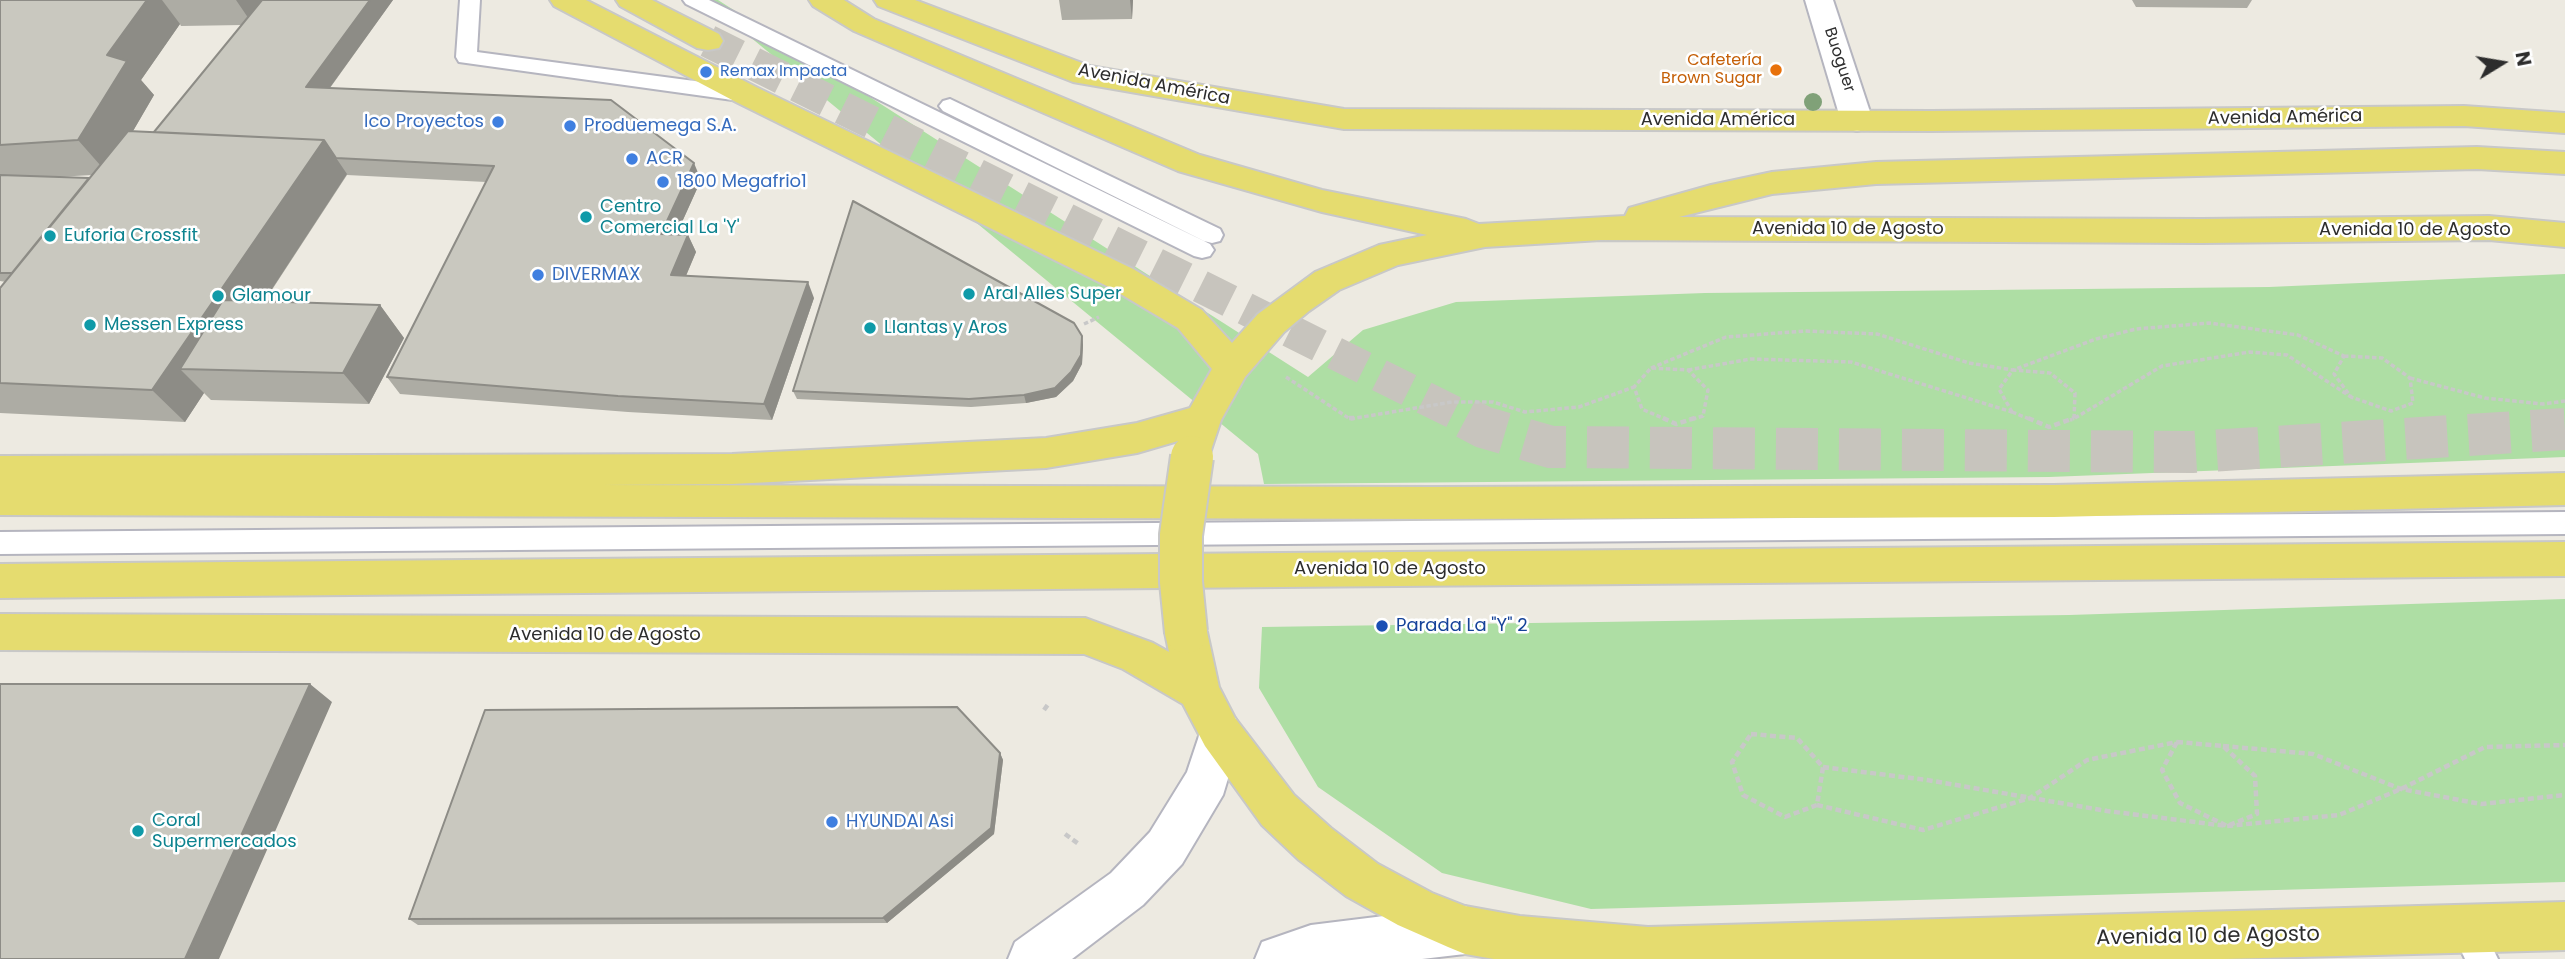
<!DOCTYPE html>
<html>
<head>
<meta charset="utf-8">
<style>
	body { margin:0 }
	#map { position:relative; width:2565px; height:959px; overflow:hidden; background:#edeae1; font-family:Poppins,sans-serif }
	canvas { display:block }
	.north { position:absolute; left:2467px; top:28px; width:70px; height:70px; -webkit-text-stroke:5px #fff; paint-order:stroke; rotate:79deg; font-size:19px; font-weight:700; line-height:28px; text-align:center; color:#2d2d2d }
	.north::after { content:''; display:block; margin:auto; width:24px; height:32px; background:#2d2d2d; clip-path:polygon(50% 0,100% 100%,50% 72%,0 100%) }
</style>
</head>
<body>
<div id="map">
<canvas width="2565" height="959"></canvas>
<div class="north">N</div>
</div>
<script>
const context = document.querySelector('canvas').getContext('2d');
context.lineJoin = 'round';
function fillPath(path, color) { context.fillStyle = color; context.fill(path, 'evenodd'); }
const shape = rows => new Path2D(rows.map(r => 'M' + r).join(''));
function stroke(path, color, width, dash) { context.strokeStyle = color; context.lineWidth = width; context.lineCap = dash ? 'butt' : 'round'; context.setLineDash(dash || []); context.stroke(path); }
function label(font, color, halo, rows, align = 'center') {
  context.font = font + ' Poppins,sans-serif'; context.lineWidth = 5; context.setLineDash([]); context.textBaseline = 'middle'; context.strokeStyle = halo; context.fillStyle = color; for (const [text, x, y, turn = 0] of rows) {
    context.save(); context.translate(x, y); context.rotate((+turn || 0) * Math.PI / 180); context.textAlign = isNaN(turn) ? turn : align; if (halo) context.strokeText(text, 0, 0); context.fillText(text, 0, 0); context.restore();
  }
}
const green = shape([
	[705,0,718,0,1308,377,1363,330,1456,302,1705,293,2269,287,2565,274,2565,457,2049,477,1264,484,1258,454],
	[2565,599,2565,882,1591,909,1442,873,1318,787,1259,688,1262,627,2069,615]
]);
const primaryTunnelFar1 = shape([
	[708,41,1469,420]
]);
const primaryTunnel = shape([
	[1466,418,1483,427,1551,447,2192,452,2565,429]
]);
const pathFar1 = shape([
	[1084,324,1099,317],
	[2344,356,2382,358,2410,378,2413,403,2391,411,2351,397,2334,374,2344,356],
	[1651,368,1726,337,1805,331,1877,334,1969,363,2013,370,2096,339,2136,329,2209,323,2298,335,2344,356],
	[1688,370,1751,359,1851,362,2012,412],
	[1286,377,1350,419,1452,402,1493,402,1525,412,1579,407,1634,387],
	[2410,378,2485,398,2543,404,2565,401],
	[2012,412,2032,420],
	[2012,412,1999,389,2013,370,2050,373,2075,393,2074,419,2070,420],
	[2075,418,2162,366,2250,352,2287,355,2351,397],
	[1667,420,1642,409,1634,387,1651,368,1688,370,1708,390,1703,416,1689,420]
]);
const path = shape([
	[1349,418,1354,418],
	[1663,418,1676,424,1695,418],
	[2028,418,2049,427,2074,418],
	[1044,710,1049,703],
	[1751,734,1797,738,1823,767,1817,805,1785,817,1743,795,1732,762,1751,734],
	[2177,742,2223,746,2255,776,2257,814,2227,826,2180,803,2162,770,2177,742],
	[2223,746,2313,754,2401,789,2481,804,2565,795],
	[1823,767,1927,780,2107,811,2227,826,2339,815,2401,789,2485,747,2565,745],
	[1817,805,1923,830,2030,798,2087,760,2177,742],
	[1065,834,1080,845]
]);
const lane = shape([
	[460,0,480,0,477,52,747,88,754,90,758,95,754,100,747,102,459,62,456,57,460,0],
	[683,0,709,0,1210,244,1214,250,1210,256,1202,258,1194,256,686,4,683,0],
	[950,99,1220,229,1223,235,1220,241,1212,243,1204,241,943,111,939,106,943,101,950,99],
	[2565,512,2565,534,0,554,0,532,2565,512],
	[2467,913,2478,918,2498,959,2465,959,2451,929,2456,918,2467,913]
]);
const street = shape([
	[1805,0,1833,0,1873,121,1868,128,1857,131,1846,128,1841,121,1805,0]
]);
const secondary = shape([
	[1220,712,1235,718,1242,732,1223,795,1182,864,1143,905,1072,959,1008,959,1015,942,1111,873,1150,832,1187,772,1205,718,1220,712],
	[1465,906,1482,913,1489,930,1482,947,1465,954,1422,959,1255,959,1262,942,1311,925,1465,906]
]);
const primary = shape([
	[550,0,586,0,758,88,1133,269,1202,310,1232,343,1258,314,1315,272,1379,245,1427,235,1322,212,1178,171,854,31,813,6,809,0,844,0,874,19,1200,155,1322,190,1466,219,1479,224,1625,216,1629,208,1711,185,1772,172,1876,162,2477,147,2565,152,2565,174,2477,169,1876,184,1772,194,1679,217,2202,219,2489,216,2565,223,2565,247,2489,240,2202,243,1601,240,1485,247,1398,265,1339,290,1309,311,1284,332,1245,377,1221,420,1205,468,1192,472,1179,468,1173,457,1178,441,1137,453,1046,468,732,484,603,485,1435,487,2054,485,2565,473,2565,505,2054,517,1435,519,0,515,0,456,732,454,1046,438,1137,423,1190,408,1212,369,1178,328,1109,287,736,102,554,6,550,0],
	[616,0,652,0,719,34,723,41,719,48,708,50,697,48,620,6,616,0],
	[874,0,915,0,1090,66,1344,109,1932,111,2464,106,2565,113,2565,133,2464,126,1932,131,1344,129,1073,82,878,6,874,0],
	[2565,542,2565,576,0,598,0,564,2565,542],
	[0,614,1085,618,1153,643,1169,652,1165,632,1171,619,1186,614,1201,619,1207,632,1219,687,1235,718,1294,795,1331,828,1378,864,1432,893,1465,906,1520,916,1648,927,2565,902,2565,950,2224,959,1494,959,1465,954,1448,947,1398,925,1346,896,1299,860,1262,825,1205,746,1183,704,1123,669,1084,654,0,650,0,614]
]);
const primaryBridge = shape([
	[1186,632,1181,582,1181,535,1192,457]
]);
const trees = [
	[1813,102]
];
const wall = shape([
	[0,0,393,0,330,88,701,180,676,235,688,235,696,252,686,276,814,298,772,420,628,412,400,394,387,377,486,182,347,175,264,302,380,305,404,338,369,404,211,400,204,393,185,422,0,413,0,288,6,282,0,281],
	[180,24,181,26,242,25,154,132,133,131,154,95,141,80],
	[92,175,89,178,57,177],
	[1059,0,1133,0,1132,19,1062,20],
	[2132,0,2252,0,2247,8,2136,7],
	[1082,336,1083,345,1082,364,1073,381,1056,397,1026,403,971,407,797,399,793,391],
	[1000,753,1003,760,994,834,887,923,418,925,409,919]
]);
const shadedWall = shape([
	[147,0,162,0,180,24,141,80,154,95,108,174,78,140,107,55],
	[236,0,273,0,253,25],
	[370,0,393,0,318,104,306,87],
	[1130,0,1133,0,1132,19],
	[324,140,347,174,219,370,180,369,204,393,185,422,152,390],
	[694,163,701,180,669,251,661,234],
	[688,235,696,252,679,292,671,275],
	[808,282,814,298,772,420,764,404],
	[380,305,404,338,369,404,343,373],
	[1082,336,1083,345,1082,364,1073,381,1056,397,1026,403,1024,395],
	[310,684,332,702,219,959,185,959],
	[1000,753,1003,760,994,834,887,923,883,918]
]);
const building = shape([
	[0,0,147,0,107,55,127,61,78,140,0,145,0,0],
	[262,0,370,0,306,87,611,100,694,163,661,234,688,235,671,275,808,282,764,404,618,396,387,377,494,166,336,158,324,140,154,132,262,0],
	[128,131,324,140,152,390,0,383,0,288,128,131],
	[0,175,89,178,12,273,0,273,0,175],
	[853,201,1074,323,1082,336,1081,355,1071,372,1055,388,1024,395,969,399,793,391,853,201],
	[223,300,380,305,343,373,180,369,223,300],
	[0,684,310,684,185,959,0,959,0,684],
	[957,707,1000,753,991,828,883,918,409,919,485,710,957,707]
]);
const markers = [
	[1776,70,7,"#e8710a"],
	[706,72,7,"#3f7fe0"],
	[498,122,7,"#3f7fe0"],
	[570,126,7,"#3f7fe0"],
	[632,159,7,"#3f7fe0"],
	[663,182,7,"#3f7fe0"],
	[586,217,7,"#0f9aa8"],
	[50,236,7,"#0f9aa8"],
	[538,275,7,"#3f7fe0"],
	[969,294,7,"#0f9aa8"],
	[218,296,7,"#0f9aa8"],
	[90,325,7,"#0f9aa8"],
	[870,328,7,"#0f9aa8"],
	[1382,626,7,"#1a4fb4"],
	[832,822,7,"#3f7fe0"],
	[138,831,7,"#0f9aa8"]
];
const farStreetnames = [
	["Buoguer",1839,60,72]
];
const farFoodnames = [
	["Cafetería",1762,61],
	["Brown Sugar",1762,79]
];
const farShopnames = [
	["Remax Impacta",720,72]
];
const streetNames = [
	["Avenida América",1154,85,11],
	["Avenida América",2285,118,-1],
	["Avenida América",1718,120],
	["Avenida 10 de Agosto",1848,229],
	["Avenida 10 de Agosto",2415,230],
	["Avenida 10 de Agosto",1390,569],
	["Avenida 10 de Agosto",605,635]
];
const shopNames = [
	["Ico Proyectos",484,122,"right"],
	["Produemega S.A.",584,126],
	["ACR",646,159],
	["1800 Megafrio1",677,182],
	["DIVERMAX",552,275],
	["HYUNDAI Asi",846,822]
];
const cultureNames = [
	["Centro",600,207],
	["Comercial La 'Y'",600,228],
	["Euforia Crossfit",64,236],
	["Aral Alles Super",983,294],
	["Glamour",232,296],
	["Messen Express",104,325],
	["Llantas y Aros",884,328],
	["Coral",152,821],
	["Supermercados",152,842]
];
const transitNames = [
	["Parada La \"Y\" 2",1396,626]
];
const nearStreetnames = [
	["Avenida 10 de Agosto",2208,937,-1]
];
fillPath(green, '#aedea4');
stroke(primaryTunnelFar1, '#c7c4bd', 33, [33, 17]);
stroke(primaryTunnel, '#c7c4bd', 42, [42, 21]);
stroke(lane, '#b5b5bf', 4);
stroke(street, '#b5b5bf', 4);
stroke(secondary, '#b5b5bf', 4);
stroke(primary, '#c8c8c8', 4);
stroke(pathFar1, '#c8c8c8', 3.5, [4.5, 2.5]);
stroke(path, '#c8c8c8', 4.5, [6, 3.5]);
fillPath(lane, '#fff');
fillPath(street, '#fff');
fillPath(secondary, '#fff');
fillPath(primary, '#e5dc6f');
stroke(primaryBridge, '#c8c8c8', 46, []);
stroke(primaryBridge, '#e5dc6f', 42);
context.fillStyle = '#80a178';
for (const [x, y] of trees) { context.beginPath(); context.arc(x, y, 9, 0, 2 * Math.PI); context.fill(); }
fillPath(wall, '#adaca4');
fillPath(shadedWall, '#8d8c86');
fillPath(building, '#c9c8bf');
stroke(building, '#8d8c86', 2);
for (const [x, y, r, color] of markers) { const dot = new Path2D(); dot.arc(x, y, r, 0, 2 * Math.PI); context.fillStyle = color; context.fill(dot); stroke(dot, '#fff', 2.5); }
label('16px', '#2d2d2d', '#fff', farStreetnames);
label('16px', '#c56008', '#fff', farFoodnames, 'right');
label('16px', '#366cbe', '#fff', farShopnames, 'left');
label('18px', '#2d2d2d', '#fff', streetNames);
label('18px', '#366cbe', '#fff', shopNames, 'left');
label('18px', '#0d838f', '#fff', cultureNames, 'left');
label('18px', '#164399', '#fff', transitNames, 'left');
label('21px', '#2d2d2d', '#fff', nearStreetnames);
</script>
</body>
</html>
